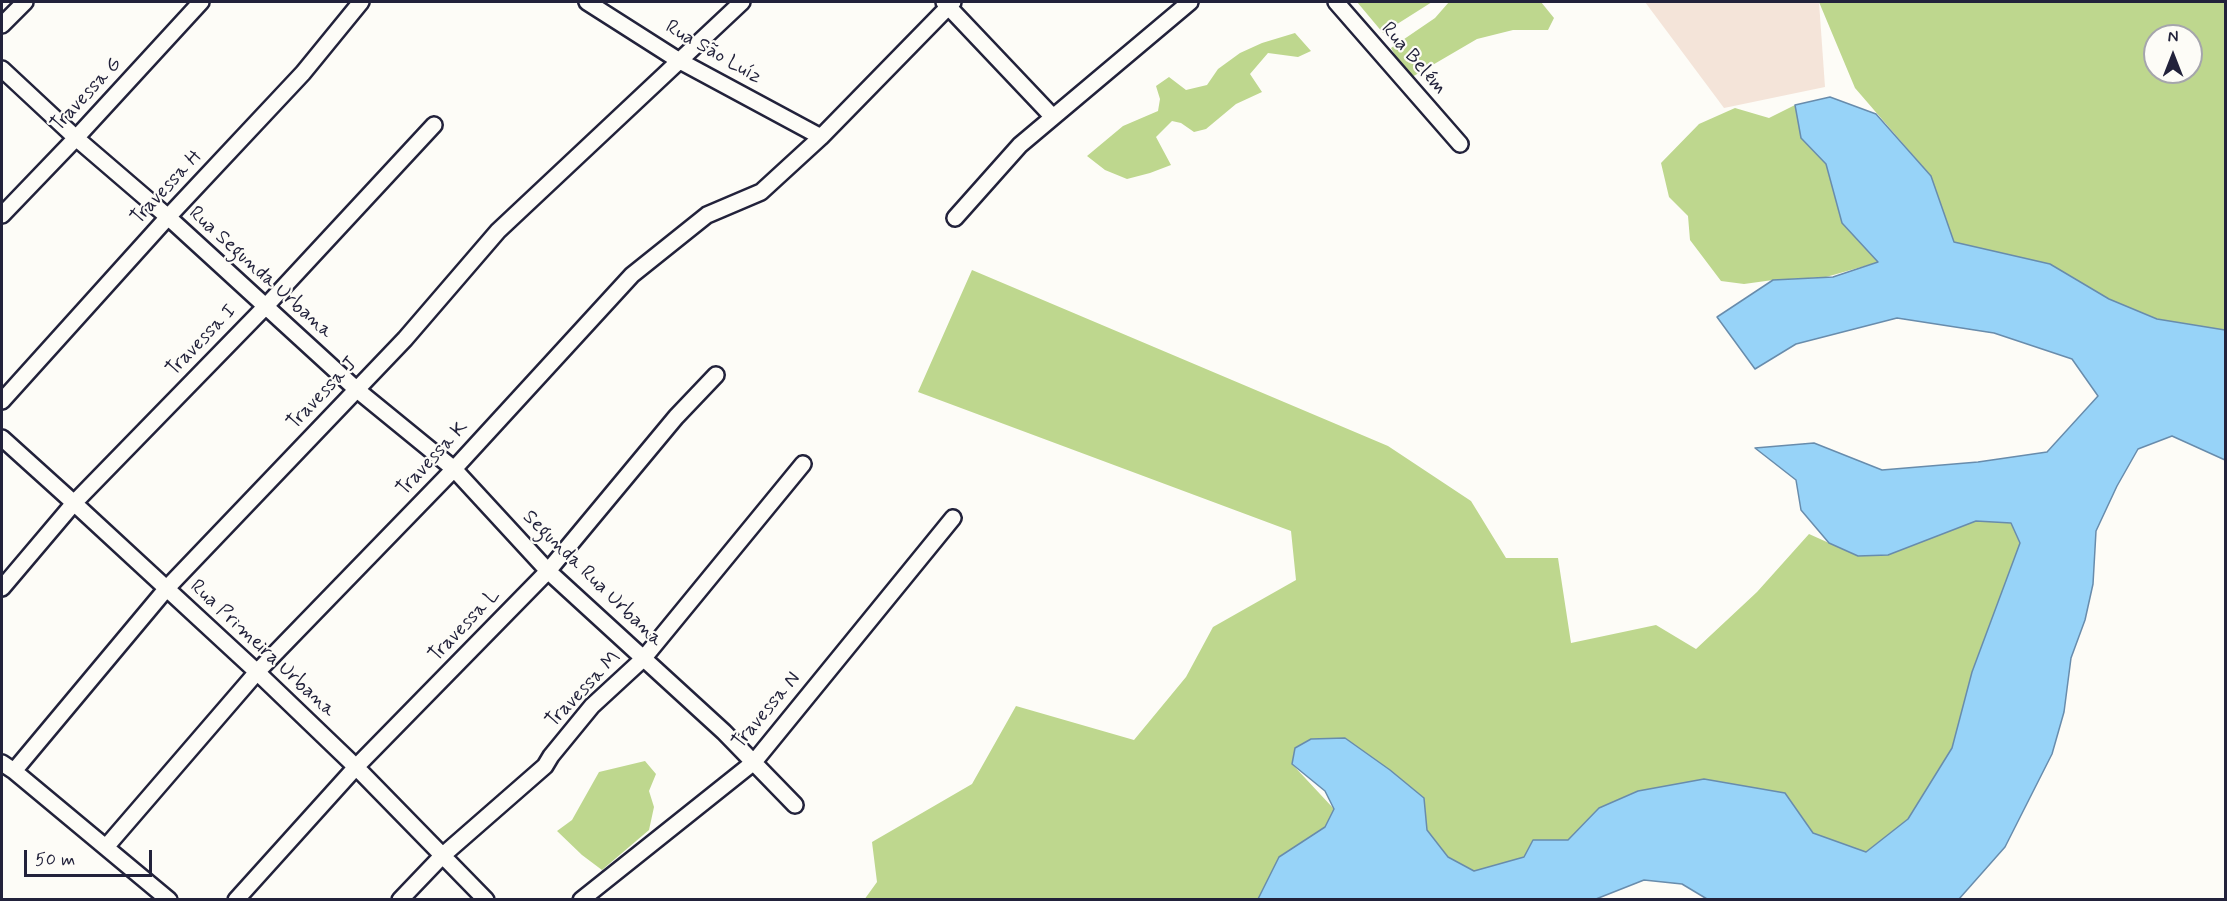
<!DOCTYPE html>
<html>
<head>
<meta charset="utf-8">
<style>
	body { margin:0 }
	#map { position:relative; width:2227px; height:901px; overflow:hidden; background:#fdfcf7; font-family:Mynerve,sans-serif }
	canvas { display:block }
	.frame { position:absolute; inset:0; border:3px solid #22223b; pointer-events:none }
	.north { position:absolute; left:2143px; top:24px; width:60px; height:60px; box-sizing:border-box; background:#fdfcf7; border:2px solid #a5a5ac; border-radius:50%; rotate:0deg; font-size:16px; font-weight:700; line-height:24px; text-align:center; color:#22223b }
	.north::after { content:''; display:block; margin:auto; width:21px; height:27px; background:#22223b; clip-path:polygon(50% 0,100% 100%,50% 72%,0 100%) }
	.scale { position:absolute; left:24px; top:850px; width:128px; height:27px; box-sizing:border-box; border:3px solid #22223b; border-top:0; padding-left:8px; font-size:18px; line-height:21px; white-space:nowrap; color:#22223b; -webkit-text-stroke:4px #fdfcf7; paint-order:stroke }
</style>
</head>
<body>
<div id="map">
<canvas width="2227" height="901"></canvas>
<div class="frame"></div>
<div class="north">N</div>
<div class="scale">50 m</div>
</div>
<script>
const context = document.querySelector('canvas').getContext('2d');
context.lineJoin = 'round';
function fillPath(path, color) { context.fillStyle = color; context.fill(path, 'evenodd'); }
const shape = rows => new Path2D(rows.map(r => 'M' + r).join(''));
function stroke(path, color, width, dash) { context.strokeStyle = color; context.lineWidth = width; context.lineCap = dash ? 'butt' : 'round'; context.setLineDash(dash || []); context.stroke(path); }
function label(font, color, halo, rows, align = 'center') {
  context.font = font + ' Mynerve,sans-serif'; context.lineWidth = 4.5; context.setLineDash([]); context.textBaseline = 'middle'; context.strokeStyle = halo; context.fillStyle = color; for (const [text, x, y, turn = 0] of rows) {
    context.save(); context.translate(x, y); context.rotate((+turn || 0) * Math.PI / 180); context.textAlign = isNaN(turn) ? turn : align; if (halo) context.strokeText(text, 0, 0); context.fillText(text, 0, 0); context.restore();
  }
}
const built = shape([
	[1645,2,1819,2,1825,87,1724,108]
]);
const green = shape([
	[1357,2,1432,2,1383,33],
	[1449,2,1541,2,1554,18,1548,30,1513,30,1477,39,1412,77,1399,62,1391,48,1435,18],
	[1819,2,2225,2,2225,330,2157,319,2109,299,2050,264,1954,242,1931,176,1855,88],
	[2155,36,2191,36,2191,72,2155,72],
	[1295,33,1311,51,1298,57,1268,53,1250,74,1262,92,1236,104,1206,129,1194,132,1181,123,1172,121,1156,137,1171,165,1150,173,1127,179,1105,170,1087,156,1123,126,1158,111,1160,99,1156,86,1169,77,1186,90,1207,85,1218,69,1240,53,1262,43],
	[1795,105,1801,138,1826,164,1842,223,1879,262,1826,277,1773,280,1744,284,1721,281,1690,240,1688,216,1669,197,1661,163,1699,124,1735,108,1769,118],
	[972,270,1388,446,1471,501,1506,558,1558,558,1571,643,1656,625,1696,649,1757,592,1809,534,1858,556,1888,555,1976,521,2011,523,2020,544,1972,672,1952,748,1908,819,1866,852,1813,833,1785,793,1704,779,1638,792,1599,808,1568,840,1533,840,1525,857,1474,871,1448,857,1427,830,1424,798,1345,738,1311,739,1295,748,1292,764,1334,809,1325,827,1279,857,1258,899,864,900,877,882,872,842,972,784,1016,706,1134,740,1186,677,1213,627,1296,580,1291,531,918,392],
	[645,761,656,774,649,791,654,807,649,830,602,870,582,855,557,831,572,820,599,772]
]);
const water = shape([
	[1830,97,1876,114,1931,176,1954,242,2050,264,2109,299,2157,319,2225,330,2225,460,2172,436,2138,449,2117,486,2096,531,2093,584,2085,620,2071,658,2064,712,2052,754,2005,847,1959,899,1707,899,1682,884,1644,880,1596,899,1258,899,1279,857,1325,827,1334,809,1325,791,1292,764,1295,748,1311,739,1345,738,1390,770,1424,798,1427,830,1448,857,1474,871,1524,857,1533,840,1568,840,1599,808,1638,791,1704,779,1785,793,1813,833,1866,852,1908,819,1952,748,1972,672,2020,543,2011,523,1976,521,1888,555,1858,556,1829,543,1801,510,1796,480,1755,448,1814,443,1882,470,1978,462,2047,452,2098,396,2072,359,1994,333,1897,318,1796,344,1755,369,1717,317,1773,280,1833,277,1878,262,1842,223,1826,164,1801,138,1795,105,1830,97]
]);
const minor = shape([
	[587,2,678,60,821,137],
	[944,2,1052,116],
	[1336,2,1460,144],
	[2,25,25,2],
	[2,69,76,138,168,217,356,389,454,469,548,571,724,732,795,805],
	[2,215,76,138,201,2],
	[955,218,1020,145,1190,2],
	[2,401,168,217,303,73,361,2],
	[2,438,74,503,257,672,356,767,486,900],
	[2,588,74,503,266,306,434,125],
	[2,763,14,771,169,900],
	[14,771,167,588,405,339,498,231,742,2],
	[106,847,257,672,454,469,632,275,707,215,761,192,821,137,953,2],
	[236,900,356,767,548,571,676,417,716,375],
	[400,900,442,856,545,766,551,756,592,706,643,659,803,464],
	[581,900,754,762,953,518]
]);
const streetNames = [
	["Rua São Luíz",713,53,30],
	["Rua Belém",1413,59,49],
	["Travessa G",87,95,-47],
	["Travessa H",167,188,-47],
	["Rua Segunda Urbana",260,273,42],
	["Travessa I",202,341,-46],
	["Travessa J",323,394,-46],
	["Travessa K",433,459,-47],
	["Segunda Rua Urbana",592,579,44],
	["Travessa L",465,626,-46],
	["Rua Primeira Urbana",262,649,43],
	["Travessa M",584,690,-46],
	["Travessa N",767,711,-50]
];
fillPath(built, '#f4e4d9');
fillPath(green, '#bed78e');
fillPath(water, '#97d3f8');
stroke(water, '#688cac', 1.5);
stroke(minor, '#22223b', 20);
stroke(minor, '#fdfcf7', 15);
label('20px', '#22223b', '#fdfcf7', streetNames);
</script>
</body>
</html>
